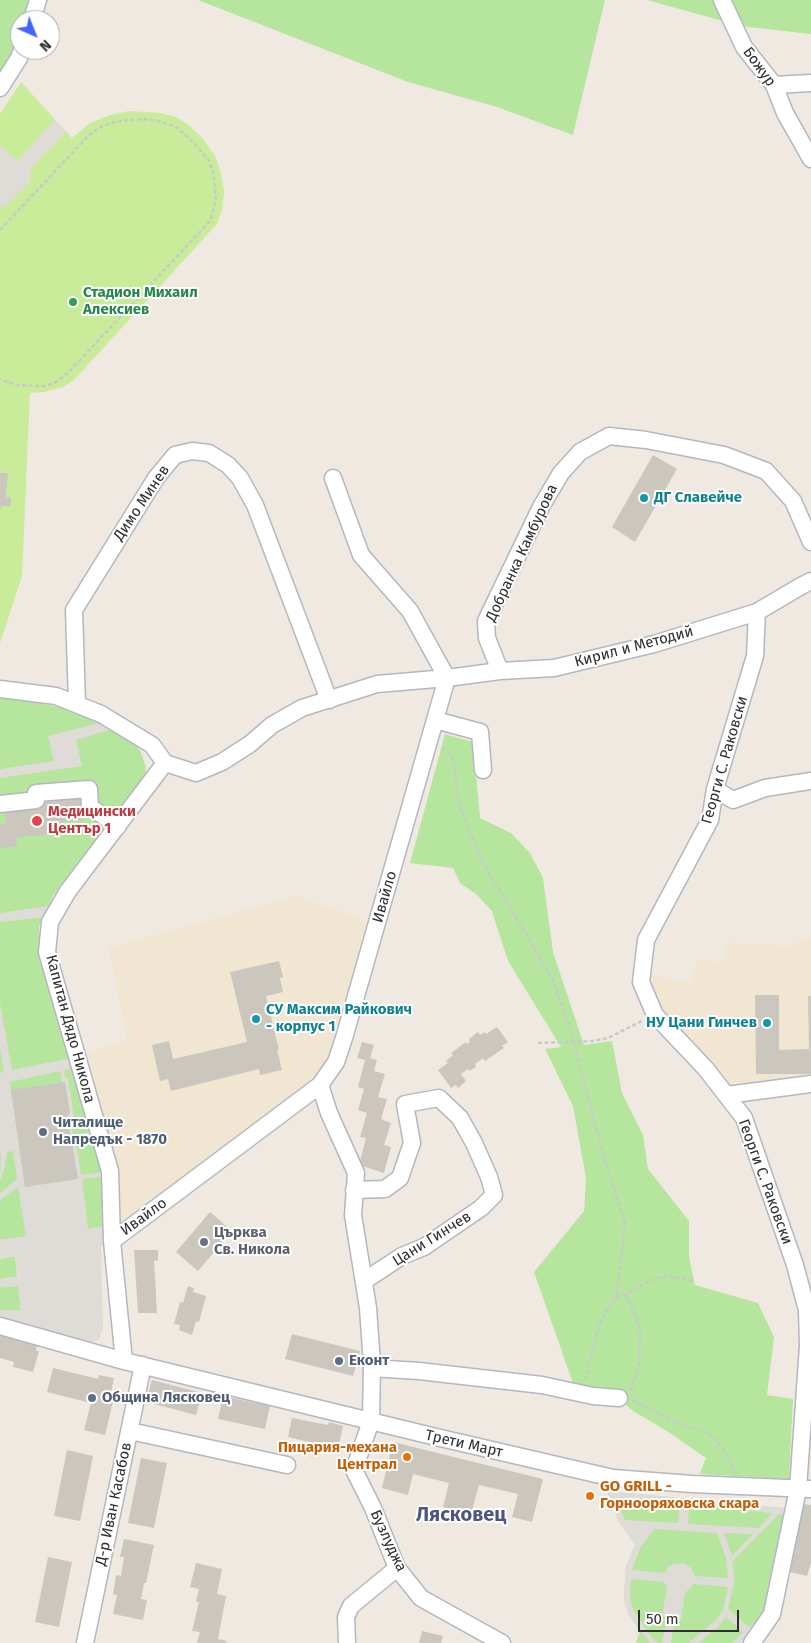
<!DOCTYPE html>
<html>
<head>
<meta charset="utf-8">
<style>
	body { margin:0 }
	#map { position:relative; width:811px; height:1643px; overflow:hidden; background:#efe9e1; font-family:"Fira Sans",sans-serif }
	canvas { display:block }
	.north { position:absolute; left:10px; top:10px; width:50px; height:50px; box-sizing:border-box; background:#fff; border:1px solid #ababab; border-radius:50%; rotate:136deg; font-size:14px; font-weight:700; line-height:20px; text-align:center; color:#2e2e2e }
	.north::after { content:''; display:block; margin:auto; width:18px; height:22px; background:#4264fb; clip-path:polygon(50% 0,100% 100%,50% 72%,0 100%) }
	.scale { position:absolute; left:638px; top:1610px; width:101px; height:22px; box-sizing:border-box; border:2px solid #2e2e2e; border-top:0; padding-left:6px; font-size:15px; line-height:18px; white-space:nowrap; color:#2e2e2e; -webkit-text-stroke:4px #fff; paint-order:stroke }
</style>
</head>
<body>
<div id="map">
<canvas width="811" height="1643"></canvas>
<div class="north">N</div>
<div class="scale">50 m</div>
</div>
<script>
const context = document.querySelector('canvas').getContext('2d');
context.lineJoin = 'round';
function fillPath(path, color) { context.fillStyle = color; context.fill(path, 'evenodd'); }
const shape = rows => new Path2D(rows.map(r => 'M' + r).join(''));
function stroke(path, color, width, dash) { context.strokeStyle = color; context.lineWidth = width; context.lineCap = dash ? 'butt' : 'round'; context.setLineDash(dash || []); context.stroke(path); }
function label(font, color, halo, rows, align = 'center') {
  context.font = font + ' "Fira Sans",sans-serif'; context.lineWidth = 4; context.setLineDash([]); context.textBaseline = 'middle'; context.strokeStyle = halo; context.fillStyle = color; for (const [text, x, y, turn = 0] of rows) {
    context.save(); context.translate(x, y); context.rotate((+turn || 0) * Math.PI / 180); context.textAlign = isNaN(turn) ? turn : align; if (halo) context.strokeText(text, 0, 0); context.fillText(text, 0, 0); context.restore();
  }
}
const education = shape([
	[296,896,377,924,320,1085,112,1238,77,1057,127,1040,109,948],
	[811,937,811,1084,727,1095,655,1015,645,974,691,983,698,961,723,962,728,943,789,946]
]);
const green = shape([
	[0,0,29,0,23,20,20,20,20,31,16,44,8,63,0,74],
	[198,0,605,0,573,135,497,107,408,82],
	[647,0,811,0,811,34,741,26],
	[0,696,59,707,103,724,132,741,141,752,146,767,145,779,77,863,53,896,39,927,40,951,110,1171,112,1226,84,1230,78,1179,31,1186,26,1237,0,1240],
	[445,734,473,742,480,818,511,833,530,853,543,878,553,952,584,1045,612,1041,622,1093,643,1135,648,1169,689,1221,689,1257,695,1285,758,1303,774,1337,767,1395,793,1399,789,1479,700,1474,706,1458,667,1431,633,1411,617,1397,574,1386,534,1272,584,1211,586,1178,573,1106,545,1049,561,1047,508,961,492,911,476,894,460,883,453,868,410,863],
	[15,1256,21,1310,0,1310,0,1259],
	[607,1491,794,1509,772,1614,740,1643,636,1643,640,1631,630,1617,625,1605,624,1594,626,1567,635,1545,618,1520]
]);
const pitch = shape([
	[21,82,72,138,90,123,110,115,129,111,160,113,176,117,190,126,204,140,215,156,221,173,224,192,222,210,217,224,74,380,63,387,44,392,30,393,22,576,0,643,0,114]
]);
const plaza = shape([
	[55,120,66,132,29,170,32,174,29,178,31,181,4,208,2,206,0,208,0,145,17,161],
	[99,723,112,729,76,740,82,766,0,778,0,769,54,761,48,736],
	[48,906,44,917,0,922,0,913],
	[0,1003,12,1070,77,1057,110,1171,112,1238,101,1247,103,1329,99,1339,93,1342,0,1319,0,1310,21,1310,18,1286,0,1288,0,1279,18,1276,15,1256,0,1259,0,1240,26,1236,18,1187,0,1200,0,1193,17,1179,13,1151,7,1152,5,1167,0,1181,1,1153,0,1153,0,1073,4,1072,0,1048],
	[72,1068,92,1131,73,1136,70,1119,74,1116,68,1078,65,1078,64,1070],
	[60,1071,62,1082,65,1082,70,1114,67,1115,78,1179,25,1187,10,1082],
	[93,1135,104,1172,81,1175,77,1148,74,1145,74,1139],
	[105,1176,106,1226,88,1229,82,1179],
	[607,1491,794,1509,772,1614,740,1643,732,1643,743,1632,726,1617,718,1627,698,1643,689,1643,716,1620,723,1610,728,1587,694,1584,685,1593,681,1619,675,1618,671,1643,662,1643,667,1617,662,1616,667,1588,664,1582,631,1579,630,1600,634,1611,650,1636,658,1643,650,1643,630,1617,625,1605,624,1594,626,1567,635,1545,618,1520],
	[616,1498,680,1504,678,1523,625,1520],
	[689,1505,772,1513,772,1514,759,1528,688,1524],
	[779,1514,786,1515,767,1611,749,1627,728,1609,735,1579,732,1562],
	[654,1529,717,1533,726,1558,728,1578,695,1576,691,1568,683,1563,673,1564,668,1567,665,1573,632,1570,640,1548],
	[724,1533,752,1534,752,1535,732,1556]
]);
const building = shape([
	[653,455,677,469,635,542,612,527],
	[0,473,8,473,6,497,11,498,11,506,2,506,0,510],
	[81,796,83,820,56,822,57,834,16,837,17,846,0,848,0,824,6,823,4,808,45,805,44,799],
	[279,961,283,977,280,978,283,992,266,996,279,1050,277,1050,282,1070,260,1075,259,1069,171,1091,168,1079,160,1081,152,1045,169,1041,173,1059,247,1042,230,972],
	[755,995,779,995,779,1050,809,1049,808,996,811,996,811,1074,756,1074],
	[497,1027,508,1042,502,1046,504,1048,485,1061,483,1058,475,1064,476,1067,470,1071,468,1069,461,1074,466,1081,458,1088,456,1085,451,1088,438,1070,448,1063,446,1061,453,1055,451,1053,466,1042,467,1044,470,1042,469,1039,478,1032,480,1035,485,1032,486,1034],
	[362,1042,374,1045,370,1058,377,1060,374,1071,385,1074,378,1097,387,1099,381,1119,391,1123,384,1145,391,1147,384,1173,359,1165,366,1138,360,1137,367,1113,358,1110,364,1089,358,1087,365,1060,357,1058],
	[65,1082,70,1114,67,1115,78,1179,25,1187,11,1090],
	[210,1212,232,1231,198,1271,176,1252],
	[134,1250,158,1250,158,1260,154,1261,157,1313,138,1313],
	[188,1286,194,1288,193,1292,206,1296,199,1322,196,1321,192,1335,179,1330,180,1325,174,1324,180,1302,183,1303],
	[0,1332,38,1341,36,1351,39,1351,33,1372,13,1367,14,1362,0,1358],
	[292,1334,360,1351,353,1376,285,1359],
	[53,1368,98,1379,99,1375,114,1378,111,1392,115,1393,105,1435,84,1430,91,1403,47,1392],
	[152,1380,202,1393,196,1415,146,1402],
	[223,1396,270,1406,265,1429,218,1419],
	[292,1418,328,1425,329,1422,343,1426,338,1449,288,1437],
	[393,1442,543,1479,532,1522,512,1517,518,1494,479,1485,471,1514,443,1507,449,1483,413,1474,408,1495,382,1488],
	[67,1450,93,1456,80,1521,54,1516],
	[141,1458,167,1463,154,1528,128,1523],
	[802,1504,811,1505,811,1563,807,1576,785,1571],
	[124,1539,154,1545,146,1583,144,1583,141,1599,147,1600,143,1620,113,1614,117,1595,113,1594,116,1575,121,1576,124,1557,120,1557],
	[48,1557,72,1562,59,1627,35,1622],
	[196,1563,222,1569,217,1594,226,1596,218,1639,227,1641,226,1643,197,1643,200,1632,192,1631,199,1602,196,1601,199,1589,190,1587],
	[422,1631,443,1636,441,1643,419,1643]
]);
const path = shape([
	[0,230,90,134,101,127,117,121,143,119,158,121,175,126,194,143,209,161,213,173,216,199,211,220,67,374,54,383,45,386,16,385,0,379],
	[442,747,452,755,460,806,482,862,516,917,553,980,573,1038,600,1144,625,1224,617,1293,599,1326,585,1379],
	[538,1043,592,1041,608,1038,642,1021],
	[625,1294,635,1314,640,1330,639,1366,631,1391],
	[616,1298,656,1278,666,1276,695,1281],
	[632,1400,675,1422,709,1433,724,1450,735,1472]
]);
const minor = shape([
	[722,0,744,47,774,85,785,113,811,159],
	[32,20,38,0],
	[774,85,811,83],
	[0,88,19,58,22,50],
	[500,671,487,638,486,621,541,507,561,473,580,452,609,436,646,440,724,455,766,471,793,501,811,542],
	[0,689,56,696,101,714,152,745,165,763,196,773,222,762,250,744,272,725,302,708,377,684,447,678,500,671,554,668,654,644,757,612,801,586,811,581],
	[77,704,74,610,156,478,175,455,192,451,209,453,228,465,240,478,255,505,329,700],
	[435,720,480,732,483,770],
	[715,789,733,800,765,788,811,781],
	[0,804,36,800,36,793,89,789,90,807,118,826],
	[320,1085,329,1113,356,1173,353,1215,368,1308,372,1364,371,1421,354,1470,373,1508,397,1568,421,1598,502,1643],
	[727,1095,811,1084],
	[354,1190,385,1189,400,1178,412,1143,405,1104,439,1098,460,1118,474,1143,489,1177,494,1195,481,1208,424,1247,402,1256,364,1281],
	[112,1241,320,1085,336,1062,344,1038,447,678,410,611,361,555,333,478],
	[0,1326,124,1361,436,1437,613,1478,692,1484,811,1489],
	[124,1361,112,1241,110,1171,47,952,50,922,68,891,165,763],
	[372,1368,419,1371,542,1385,593,1396,619,1398],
	[130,1431,287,1465],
	[85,1643,143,1365],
	[347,1643,346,1617,351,1606,397,1568],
	[752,1643,772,1614,798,1489,808,1346,807,1310,795,1265,744,1118,706,1069,655,1015,641,982,646,940,710,820,715,789,755,656,757,612]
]);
const markers = [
	[73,302,5,"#2e9e5b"],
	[644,498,5,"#0f9aa8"],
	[37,821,6,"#e0444e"],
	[256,1019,5,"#0f9aa8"],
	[767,1023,5,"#0f9aa8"],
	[43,1132,5,"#5c6f8a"],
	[204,1242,5,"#6b7280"],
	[339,1361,5,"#5c6f8a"],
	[92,1398,5,"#5c6f8a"],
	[407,1457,5,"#e8710a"],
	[590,1496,5,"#e8710a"]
];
const streetNames = [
	["Божур",759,67,54],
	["Димо Минев",142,503,-56],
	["Добранка Камбурова",522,553,-65],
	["Кирил и Методий",634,647,-15],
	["Георги С. Раковски",725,760,-74],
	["Ивайло",385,897,-74],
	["Капитан Дядо Никола",70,1029,75],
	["Георги С. Раковски",765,1182,70],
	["Ивайло",144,1217,-36],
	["Цани Гинчев",432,1239,-32],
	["Трети Март",464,1444,13],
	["Д-р Иван Касабов",114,1504,-78],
	["Бузлуджа",388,1541,65]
];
const leisureNames = [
	["Стадион Михаил",83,293],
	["Алексиев",83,310]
];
const cultureNames = [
	["ДГ Славейче",654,498],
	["СУ Максим Райкович",266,1010],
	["- корпус 1",266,1027],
	["НУ Цани Гинчев",757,1023,"right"]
];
const healthNames = [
	["Медицински",48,812],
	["Център 1",48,829]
];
const serviceNames = [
	["Читалище",53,1123],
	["Напредък - 1870",53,1140],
	["Еконт",349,1361],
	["Община Лясковец",102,1398]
];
const worshipNames = [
	["Църква",214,1233],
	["Св. Никола",214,1250]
];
const foodNames = [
	["Пицария-механа",397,1448],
	["Централ",397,1465],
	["GO GRILL -",600,1487,"left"],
	["Горнооряховска скара",600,1504,"left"]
];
const districtNames = [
	["Лясковец",461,1515]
];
fillPath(education, '#f0e6d1');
fillPath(green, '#b6e59e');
fillPath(pitch, '#c9ec9a');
fillPath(plaza, '#dfdcd8');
fillPath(building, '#cbc7bf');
stroke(minor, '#b4b7c1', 19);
stroke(path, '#c9c9c9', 2.5, [4, 2.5]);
stroke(minor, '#fff', 16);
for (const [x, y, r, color] of markers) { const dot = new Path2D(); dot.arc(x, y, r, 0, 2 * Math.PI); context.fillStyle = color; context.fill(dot); stroke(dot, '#fff', 2); }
label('15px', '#2e2e2e', '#fff', streetNames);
label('bold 15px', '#27864d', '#fff', leisureNames, 'left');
label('bold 15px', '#0d838f', '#fff', cultureNames, 'left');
label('bold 15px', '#be3a42', '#fff', healthNames, 'left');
label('bold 15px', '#4e5e75', '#fff', serviceNames, 'left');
label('bold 15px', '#5b616d', '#fff', worshipNames, 'left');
label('bold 15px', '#c56008', '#fff', foodNames, 'right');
label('bold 20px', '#4d5680', '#fff', districtNames);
</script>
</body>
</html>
